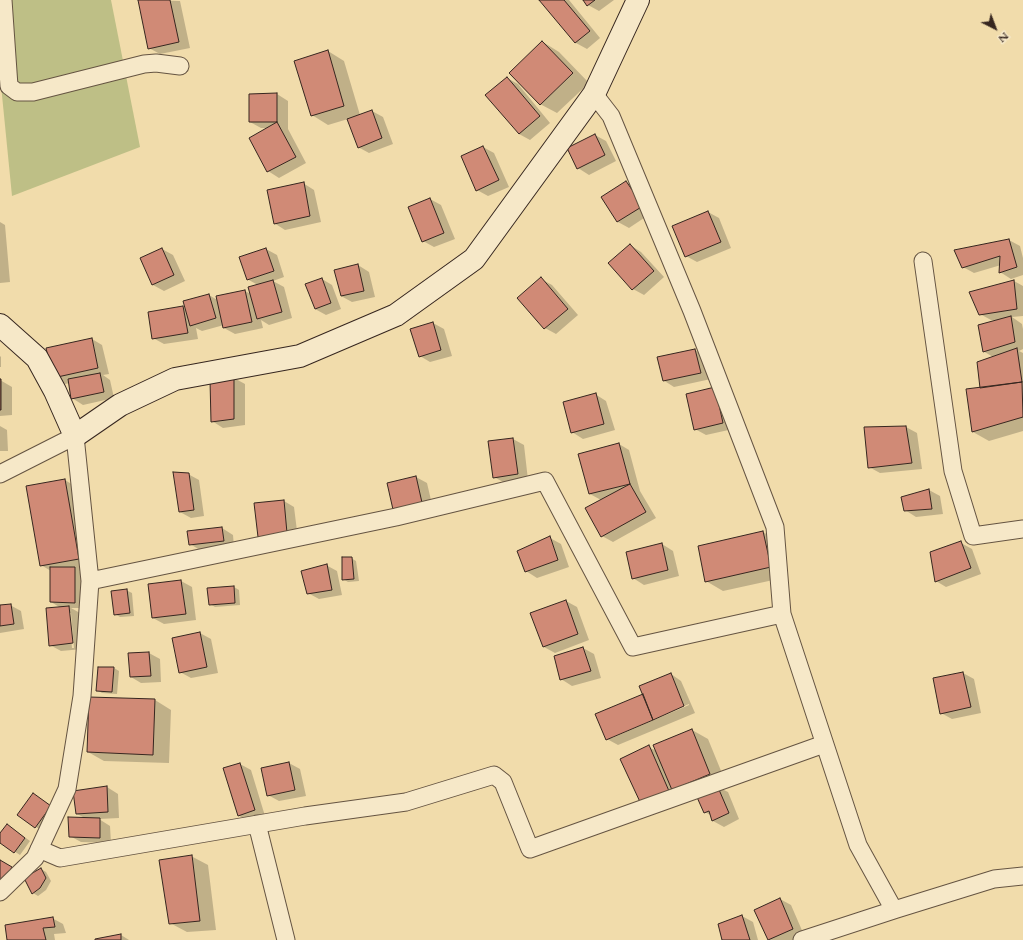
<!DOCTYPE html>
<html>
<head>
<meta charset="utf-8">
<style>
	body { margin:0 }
	#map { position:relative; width:1023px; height:940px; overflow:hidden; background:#f1dcab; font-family:Cardo,serif }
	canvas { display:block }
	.north { position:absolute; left:975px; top:8px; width:40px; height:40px; -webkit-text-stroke:3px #f6e8c8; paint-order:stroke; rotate:138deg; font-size:11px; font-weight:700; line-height:16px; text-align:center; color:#36261f }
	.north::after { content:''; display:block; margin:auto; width:14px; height:18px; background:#36261f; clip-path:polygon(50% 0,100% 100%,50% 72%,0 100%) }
</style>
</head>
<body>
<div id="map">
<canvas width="1023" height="940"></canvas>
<div class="north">N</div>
</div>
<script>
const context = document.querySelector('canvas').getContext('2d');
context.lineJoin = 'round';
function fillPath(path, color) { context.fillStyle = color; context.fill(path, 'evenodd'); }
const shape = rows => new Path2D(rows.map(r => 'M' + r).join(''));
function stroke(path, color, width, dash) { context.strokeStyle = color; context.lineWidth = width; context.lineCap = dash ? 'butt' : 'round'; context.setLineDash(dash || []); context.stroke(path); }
const green = shape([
	[0,0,111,0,140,147,12,196,0,75]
]);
const shadow = shape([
	[143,0,180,1,190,48,160,54,149,48],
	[540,0,569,0,600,38,587,49,576,43],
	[584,0,614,0,599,11,588,5],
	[543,42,559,52,589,83,557,113,540,104],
	[328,51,344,61,360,115,372,111,383,117,393,144,369,153,358,147,348,119,328,125,312,115],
	[507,78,518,84,550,123,530,140,519,134],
	[277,94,288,101,288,129,306,163,279,178,268,171,268,128,261,128,250,122],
	[595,135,606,141,616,161,589,175,578,168],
	[483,147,494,153,509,187,488,196,477,190],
	[626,182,637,188,653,212,629,228,618,222,603,197],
	[303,183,314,190,321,222,285,230,274,223],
	[430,199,441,205,455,239,434,247,423,241],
	[708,212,719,218,731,248,697,262,686,256],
	[0,222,5,225,10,282,0,283],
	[1009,240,1020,246,1023,258,1023,275,1011,279,1000,272,1001,265,974,273,963,267],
	[630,245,641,252,664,277,644,295,633,289],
	[162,249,173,255,185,281,164,291,153,285,141,259],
	[266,249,277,255,284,277,273,281,284,287,292,318,269,325,261,320,263,328,235,334,224,328,224,325,202,331,196,328,198,339,164,344,153,338,183,307,186,309,209,295,219,301,218,297,245,291,251,294,258,285,247,279],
	[358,265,369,272,375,297,352,302,341,296],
	[322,279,332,285,341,309,326,315,315,309],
	[541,279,552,285,578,315,556,334,545,328],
	[1014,281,1023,286,1023,316,1012,317,1022,324,1023,329,1023,349,1019,351,1023,353,1023,431,989,441,973,432,981,388,993,357,983,351,999,321,991,320,980,314],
	[433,323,444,329,452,356,430,362,420,356,411,330],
	[92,339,102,345,109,374,103,375,110,380,114,398,83,405,72,398,70,383,65,384,54,378],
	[695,350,706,356,711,379,674,387,663,380,659,358],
	[0,356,1,357,1,367,0,367],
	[234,378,245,384,245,425,223,428,212,421],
	[0,380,12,387,12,415,0,416],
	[715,389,733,429,706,435,695,429],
	[595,394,606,401,615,430,583,439,572,432],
	[0,426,7,430,8,451,0,451],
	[906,427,917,433,922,469,880,473,869,467],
	[513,439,524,445,528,480,505,483,494,477],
	[619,444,629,450,640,491,656,518,613,542,602,536,601,500,590,494,580,455],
	[188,474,199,480,204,516,191,518,180,512],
	[416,477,427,483,434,513,406,520],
	[65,480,81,490,95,568,79,571,86,575,86,608,71,608,80,613,83,649,61,651,50,645,61,608,51,602,51,571,41,565],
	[69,613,71,613,74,648,72,648],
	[929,490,940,496,943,514,916,517,905,510,902,498],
	[284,501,294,507,298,539,270,542,259,536],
	[222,528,233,535,234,547,200,550,190,544],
	[763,532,780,542,787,577,723,591,706,581],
	[550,538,561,544,569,567,537,578,526,571],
	[961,543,972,549,981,574,946,587,936,581],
	[662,544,673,551,679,576,644,585,633,578],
	[351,558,356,561,359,581,348,582,343,579],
	[326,565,337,571,342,595,319,599,308,593],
	[181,581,192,587,196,620,164,624,153,618,149,585],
	[234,587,239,590,240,605,215,607,210,604],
	[126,590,132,593,134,616,120,617,115,614],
	[566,601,577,607,589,640,555,653,544,647],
	[10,605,21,611,24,629,0,633,0,606],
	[200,633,211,639,218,673,191,678,180,672],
	[583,648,594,654,601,678,572,686,561,679],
	[149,653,160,659,161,682,141,683,131,677],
	[114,668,119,671,117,694,102,693,97,690],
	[963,673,974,679,981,713,952,719,941,713,934,678],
	[671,674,681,681,695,713,618,745,607,739,644,695],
	[689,704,689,705,612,738,612,736],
	[155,700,171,710,169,763,104,761,88,752],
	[692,730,708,739,726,783,718,787,728,792,739,819,724,827,713,821,712,816,705,812,697,796,652,810,648,747,657,751],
	[289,763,300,769,306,796,279,801,268,795,262,769],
	[240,764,251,770,265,816,249,822,238,815],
	[107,787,118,794,119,818,99,819,110,826,111,843,81,842,70,836,85,818,77,814,74,792],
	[33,794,61,813,47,833,36,827],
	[12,828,30,841,20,855,0,842,0,835],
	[191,856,208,865,216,930,187,932,170,923],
	[41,869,46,872,51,881,46,890,38,896,33,893],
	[780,899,791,905,804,935,793,940,769,940,755,910],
	[742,916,753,922,758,940,723,940,719,924],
	[52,918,63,924,66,933,54,934,55,940,8,940],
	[121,935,129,940,97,940]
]);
const building = shape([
	[138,0,170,0,179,42,148,49,138,0],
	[539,0,564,0,590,31,575,43,539,0],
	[583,0,595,0,587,6,583,0],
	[542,41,573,73,540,105,509,73,542,41],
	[328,50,344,106,311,116,294,61,328,50],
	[507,77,540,116,519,134,485,95,507,77],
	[277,93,277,122,249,122,249,94,277,93],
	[372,110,382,138,358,148,347,119,372,110],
	[277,122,296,157,267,172,249,138,277,122],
	[595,134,605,155,577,169,567,148,595,134],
	[483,146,499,180,476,191,461,156,483,146],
	[626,181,643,206,617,222,601,197,626,181],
	[304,182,310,216,274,224,267,190,304,182],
	[430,198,444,233,422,242,408,207,430,198],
	[708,211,721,242,685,257,672,226,708,211],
	[1009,239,1017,267,999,273,1000,256,962,268,954,250,1009,239],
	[630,244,654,271,632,290,608,263,630,244],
	[162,248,174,275,152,285,140,258,162,248],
	[266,248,274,271,247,280,239,257,266,248],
	[358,264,364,291,341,296,334,270,358,264],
	[541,277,568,309,544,329,517,298,541,277],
	[322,278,331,303,315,309,305,284,322,278],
	[273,280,282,312,257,319,248,287,273,280],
	[1014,280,1017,309,979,315,969,292,1014,280],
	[245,290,252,322,223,328,216,296,245,290],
	[209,294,216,318,190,326,183,301,209,294],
	[183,306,188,333,152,339,148,312,183,306],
	[1011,316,1015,342,983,352,978,325,1011,316],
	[433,322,441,350,419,357,410,329,433,322],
	[92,338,98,368,53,378,46,348,92,338],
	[1017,348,1022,382,980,388,977,362,1017,348],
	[695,349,701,373,663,381,657,357,695,349],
	[100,373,104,392,71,399,68,379,100,373],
	[234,377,234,419,211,422,210,380,234,377],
	[0,379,1,379,1,410,0,410,0,379],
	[1022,382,1023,417,972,432,966,389,1022,382],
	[715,387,723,423,694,430,686,394,715,387],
	[596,393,604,424,571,433,563,402,596,393],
	[906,426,912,463,868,468,864,427,906,426],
	[513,438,518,474,493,478,488,441,513,438],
	[619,443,630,484,589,494,578,454,619,443],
	[173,472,189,473,194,510,179,512,173,472],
	[416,476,423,507,394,514,387,483,416,476],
	[65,479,79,559,40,566,26,486,65,479],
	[630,484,646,512,601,537,585,508,630,484],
	[929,489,932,509,904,511,901,497,929,489],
	[284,500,287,533,258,537,254,503,284,500],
	[222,527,224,541,189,545,187,531,222,527],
	[763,531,771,567,705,582,698,546,763,531],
	[550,536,558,560,525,572,517,551,550,536],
	[961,541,971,568,935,582,930,552,961,541],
	[662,543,668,570,632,579,626,552,662,543],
	[342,557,352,557,354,579,342,580,342,557],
	[327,564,332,590,307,594,301,571,327,564],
	[50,567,75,567,75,603,50,602,50,567],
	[181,580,186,614,152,618,148,584,181,580],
	[234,586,235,603,209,605,207,588,234,586],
	[127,589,130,613,114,615,111,591,127,589],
	[566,600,578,634,543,647,530,613,566,600],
	[11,604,14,624,0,626,0,605,11,604],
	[69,606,73,643,49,646,46,608,69,606],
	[200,632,207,667,179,673,172,638,200,632],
	[583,647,591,671,560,680,554,656,583,647],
	[149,652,151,676,130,677,128,653,149,652],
	[98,667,114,667,112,692,96,691,98,667],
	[963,672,971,707,940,714,933,678,963,672],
	[671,673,684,706,653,720,639,686,671,673],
	[643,694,653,720,606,740,595,714,643,694],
	[89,697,155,699,153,755,87,752,89,697],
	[692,729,710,774,672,790,653,745,692,729],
	[649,745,669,791,641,804,620,759,649,745],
	[289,762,295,790,267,796,261,768,289,762],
	[240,763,255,810,238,816,223,768,240,763],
	[717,785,729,813,712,821,709,811,704,813,696,795,717,785],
	[107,786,108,812,76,814,73,791,107,786],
	[33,793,51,806,35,828,17,815,33,793],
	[68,817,100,818,100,838,69,837,68,817],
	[7,824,25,838,14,853,0,843,0,833,7,824],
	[192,855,200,921,169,924,159,860,192,855],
	[0,860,12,867,3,883,0,881,0,860],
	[41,868,46,878,40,888,32,894,24,878,41,868],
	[780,898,793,929,768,940,754,910,780,898],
	[742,915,750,940,722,940,718,924,742,915],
	[53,917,55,927,43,928,46,940,7,940,5,925,53,917],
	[121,934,121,940,95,940,95,939,121,934]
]);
const street = shape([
	[3,0,9,86,17,92,33,92,144,64,156,63,180,66],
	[594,94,611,116,692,311,775,527,782,614,858,845,894,910,802,940],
	[923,261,953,471,973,536,1023,529],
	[0,474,75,436,90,581,82,696,67,789,35,858,0,892],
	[90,581,396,517,545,481,633,647,782,614],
	[257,824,286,940],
	[39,849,60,858,305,816,406,802,494,775,503,782,530,849,824,744],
	[894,910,994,879,1023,876]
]);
const secondary = shape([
	[0,325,37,358,55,391,75,436,120,405,175,379,300,356,396,315,474,259,594,94,638,0]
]);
fillPath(green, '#bebf86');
fillPath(shadow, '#0003');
fillPath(building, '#d08a76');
stroke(building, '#36261f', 1);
stroke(street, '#655442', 19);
stroke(secondary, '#36261f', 24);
stroke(street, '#f6e8c8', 17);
stroke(secondary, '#f6e8c8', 22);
</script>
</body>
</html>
